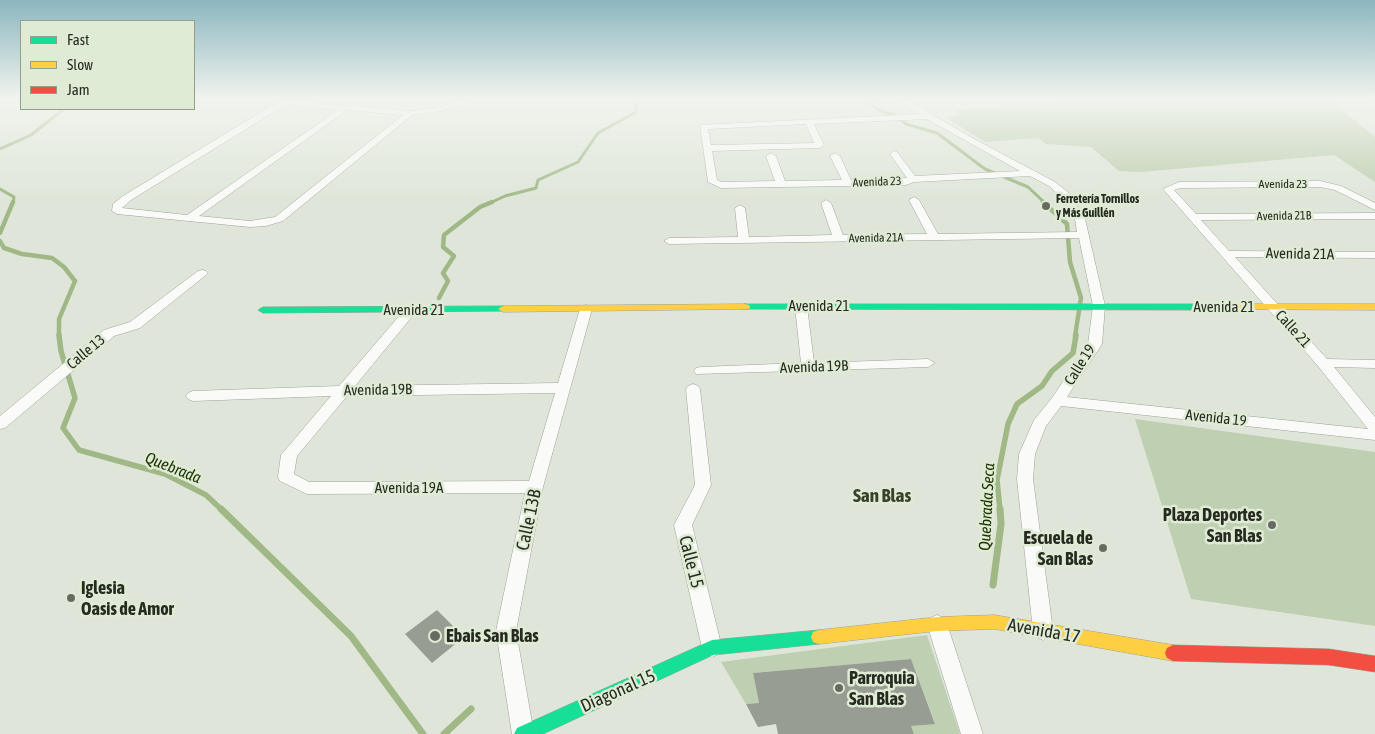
<!DOCTYPE html>
<html>
<head>
<meta charset="utf-8">
<style>
	body { margin:0 }
	#map { position:relative; width:1375px; height:734px; overflow:hidden; background:#dfe6d9; font-family:"Asap Condensed",sans-serif }
	canvas { display:block }
	.legend { position:absolute; left:20px; top:20px; width:175px; height:90px; box-sizing:border-box; background:#dfebd4; border:1px solid #959e8d; margin:0; padding:6px 9px; list-style:none; font-size:15px; color:#262b22 }
	.legend li { display:flex; align-items:center; gap:10px; height:25px }
	.legend b { width:25px; border:1px solid #959e8d }
</style>
</head>
<body>
<div id="map">
<canvas width="1375" height="734"></canvas>
<ul class="legend">
<li><b style="height:6px;background:#16e098"></b>Fast</li>
<li><b style="height:6px;background:#ffcf43"></b>Slow</li>
<li><b style="height:6px;background:#f24e42"></b>Jam</li>
</ul>
</div>
<script>
const context = document.querySelector('canvas').getContext('2d');
context.lineJoin = 'round';
function fillPath(path, color) { context.fillStyle = color; context.fill(path, 'evenodd'); }
const shape = rows => new Path2D(rows.map(r => 'M' + r).join(''));
function stroke(path, color, width, dash) { context.strokeStyle = color; context.lineWidth = width; context.lineCap = dash ? 'butt' : 'round'; context.setLineDash(dash || []); context.stroke(path); }
function label(font, color, halo, rows, align = 'center') {
  context.font = font + ' "Asap Condensed",sans-serif'; context.lineWidth = 5; context.setLineDash([]); context.textBaseline = 'middle'; context.strokeStyle = halo; context.fillStyle = color; for (const [text, x, y, turn = 0] of rows) {
    context.save(); context.translate(x, y); context.rotate((+turn || 0) * Math.PI / 180); context.textAlign = isNaN(turn) ? turn : align; if (halo) context.strokeText(text, 0, 0); context.fillText(text, 0, 0); context.restore();
  }
}
const green = shape([
	[1115,99,1329,99,1375,137,1375,182,1334,155,1141,172,1119,171,1091,147,1046,144,1038,138,985,142,945,117,960,115,954,110],
	[1135,419,1375,452,1375,626,1191,599],
	[927,635,960,734,914,734,911,726,935,723,911,659,753,673,759,703,746,704,721,662]
]);
const streamFar3 = shape([
	[872,99,875,101,871,104,881,111,895,115,906,124,937,133,985,169,1028,187,1045,203],
	[0,149,31,135,64,109],
	[0,189,14,197,13,203],
	[490,203,505,196,536,188,538,180,578,162,598,133,636,112,636,99]
]);
const streamFar2 = shape([
	[1043,202,1067,224,1070,262,1081,298,1075,336],
	[0,233,13,202],
	[0,241,4,248,22,254,52,258,64,267,75,281,59,319,59,336],
	[439,298,448,281,443,273,454,256,443,247,444,235,480,207,492,202]
]);
const streamFar1 = shape([
	[59,335,61,351,75,398,63,428,79,450,165,474,206,495,222,510],
	[1000,510,997,480,1008,424,1017,404,1042,386,1052,371,1073,353,1076,335]
]);
const stream = shape([
	[221,509,351,636,423,734],
	[993,585,1001,524,1000,509],
	[444,734,471,709]
]);
const building = shape([
	[437,610,464,637,432,663,405,634],
	[911,659,935,724,911,726,914,734,778,734,776,724,758,727,746,704,759,703,753,673]
]);
const street = shape([
	[287,99,296,99,294,101,410,111,440,107,462,99,471,99,466,105,440,111,412,115,283,221,266,226,250,227,117,214,112,211,113,204,123,196,271,106,287,99],
	[287,105,338,110,187,215,122,208,131,200,277,110,287,105],
	[347,110,403,115,275,217,250,221,199,216,347,110],
	[896,99,906,99,974,139,1055,182,1069,193,1085,219,1105,306,1102,344,1067,397,1368,429,1318,366,1163,189,1179,182,1320,181,1341,186,1375,203,1375,210,1335,190,1320,187,1180,188,1174,190,1196,214,1375,213,1375,219,1201,220,1229,251,1375,252,1375,258,1235,257,1327,359,1375,360,1375,368,1334,367,1375,417,1375,440,1061,406,1046,426,1035,454,1033,479,1053,631,1050,637,1043,640,1036,637,1033,631,1017,479,1019,454,1034,420,1052,398,1088,344,1093,306,1079,238,669,244,664,241,669,238,738,237,735,208,740,205,745,208,749,237,832,235,821,203,826,200,831,203,843,235,927,234,909,200,914,197,919,200,938,234,1077,232,1075,219,1061,197,1049,186,1030,176,914,182,906,185,721,188,708,182,700,125,920,114,896,99],
	[927,119,1020,171,915,176,897,152,894,151,890,154,907,178,851,180,840,156,835,153,830,156,842,180,785,181,776,156,771,153,766,156,775,181,722,182,717,180,712,151,820,148,824,145,814,124,927,119],
	[806,124,814,143,711,145,708,129,806,124],
	[202,270,206,271,208,273,206,275,140,328,114,336,5,428,0,429,0,416,104,330,130,322,198,271,202,270],
	[801,302,807,306,814,363,928,359,935,363,928,367,696,374,694,371,696,368,701,367,801,363,795,306,801,302],
	[586,305,592,309,543,487,516,631,534,734,512,734,496,631,525,493,307,494,280,481,278,477,281,455,331,396,193,401,188,399,186,396,188,393,193,391,339,386,407,307,411,306,417,310,415,313,355,386,558,383,580,309,586,305],
	[555,393,529,481,309,482,294,474,297,456,347,396,555,393],
	[693,384,698,386,700,389,711,485,692,525,722,648,719,654,712,657,705,654,702,648,674,525,695,485,686,389,688,386,693,384],
	[937,615,944,618,947,624,983,734,961,734,927,624,930,618,937,615]
]);
const fast = shape([
	[745,304,1198,304,1203,307,1198,310,741,309,740,307,741,305,745,304],
	[503,306,508,309,507,311,263,313,258,310,263,307,503,306],
	[819,630,825,632,827,637,825,642,819,644,713,655,543,734,514,734,517,728,712,640,819,630]
]);
const slow = shape([
	[745,304,749,305,750,307,749,309,503,312,498,309,503,306,745,304],
	[1198,304,1375,304,1375,310,1194,309,1193,307,1194,305,1198,304],
	[994,615,1173,645,1179,648,1181,653,1179,658,1173,661,994,629,937,631,819,644,813,642,811,637,813,632,819,630,937,617,994,615]
]);
const jam = shape([
	[1173,645,1329,649,1375,656,1375,672,1329,665,1173,661,1167,658,1165,653,1167,648,1173,645]
]);
const markers = [
	[1046,206,5,"#676c62"],
	[1272,525,5,"#676c62"],
	[1103,548,5,"#676c62"],
	[71,598,5,"#676c62"],
	[435,636,6,"#676c62"],
	[839,688,5,"#676c62"]
];
const farStreetnames = [
	["Avenida 23",877,182,-2],
	["Avenida 23",1283,184],
	["Avenida 21B",1284,216,-1],
	["Avenida 21A",876,238,-1]
];
const farPoinames = [
	["Ferretería Tornillos",1056,199],
	["y Más Guillén",1056,213]
];
const streetNames = [
	["Avenida 21A",1300,254,1],
	["Avenida 21",819,306],
	["Avenida 21",1224,307],
	["Avenida 21",414,310],
	["Calle 21",1293,329,48],
	["Calle 13",86,352,-40],
	["Calle 19",1080,365,-58],
	["Avenida 19B",814,367,-2],
	["Avenida 19B",378,390,-1],
	["Avenida 19",1216,418,6],
	["Avenida 19A",409,488]
];
const waterNames = [
	["Quebrada",173,468,22],
	["Quebrada Seca",987,507,-87]
];
const nearPoinames = [
	["Plaza Deportes",1262,515,"right"],
	["San Blas",1262,536,"right"],
	["Escuela de",1093,538,"right"],
	["San Blas",1093,559,"right"],
	["Iglesia",81,588],
	["Oasis de Amor",81,609],
	["Ebais San Blas",446,636],
	["Parroquia",849,678],
	["San Blas",849,699]
];
const nearStreetnames = [
	["Calle 13B",529,520,-78],
	["Calle 15",691,562,76],
	["Avenida 17",1044,631,10],
	["Diagonal 15",618,691,-24]
];
const nearNeighbourhoodnames = [
	["San Blas",882,496]
];
fillPath(green, '#bfcfb1');
stroke(streamFar3, '#9fb885', 3);
stroke(streamFar2, '#9fb885', 4.5);
stroke(streamFar1, '#9fb885', 5.5);
stroke(stream, '#9fb885', 7);
fillPath(building, '#989d93');
stroke(street, '#9ba197', 1);
stroke(fast, '#9ba197', 1);
stroke(slow, '#9ba197', 1);
stroke(jam, '#9ba197', 1);
fillPath(street, '#fafbf9');
fillPath(fast, '#16e098');
fillPath(slow, '#ffcf43');
fillPath(jam, '#f24e42');
const sky = context.createLinearGradient(0, 0, 0, 202);
sky.addColorStop(0, '#8bb6c0');
sky.addColorStop(0.49, '#f1f4ee');
sky.addColorStop(1, '#f1f4ee00');
context.fillStyle = sky;
context.fillRect(0, 0, 1375, 202);
for (const [x, y, r, color] of markers) { const dot = new Path2D(); dot.arc(x, y, r, 0, 2 * Math.PI); context.fillStyle = color; context.fill(dot); stroke(dot, '#dfebd4', 2); }
label('12px', '#262b22', '#dfebd4', farStreetnames);
label('bold 12px', '#262b22', '#dfebd4', farPoinames, 'left');
label('15px', '#262b22', '#dfebd4', streetNames);
label('italic 16px', '#1c3100', '#dfebd4', waterNames);
label('bold 18px', '#262b22', '#dfebd4', nearPoinames, 'left');
label('18px', '#262b22', '#dfebd4', nearStreetnames);
label('bold 19px', '#37412e', '#dfebd4', nearNeighbourhoodnames);
</script>
</body>
</html>
